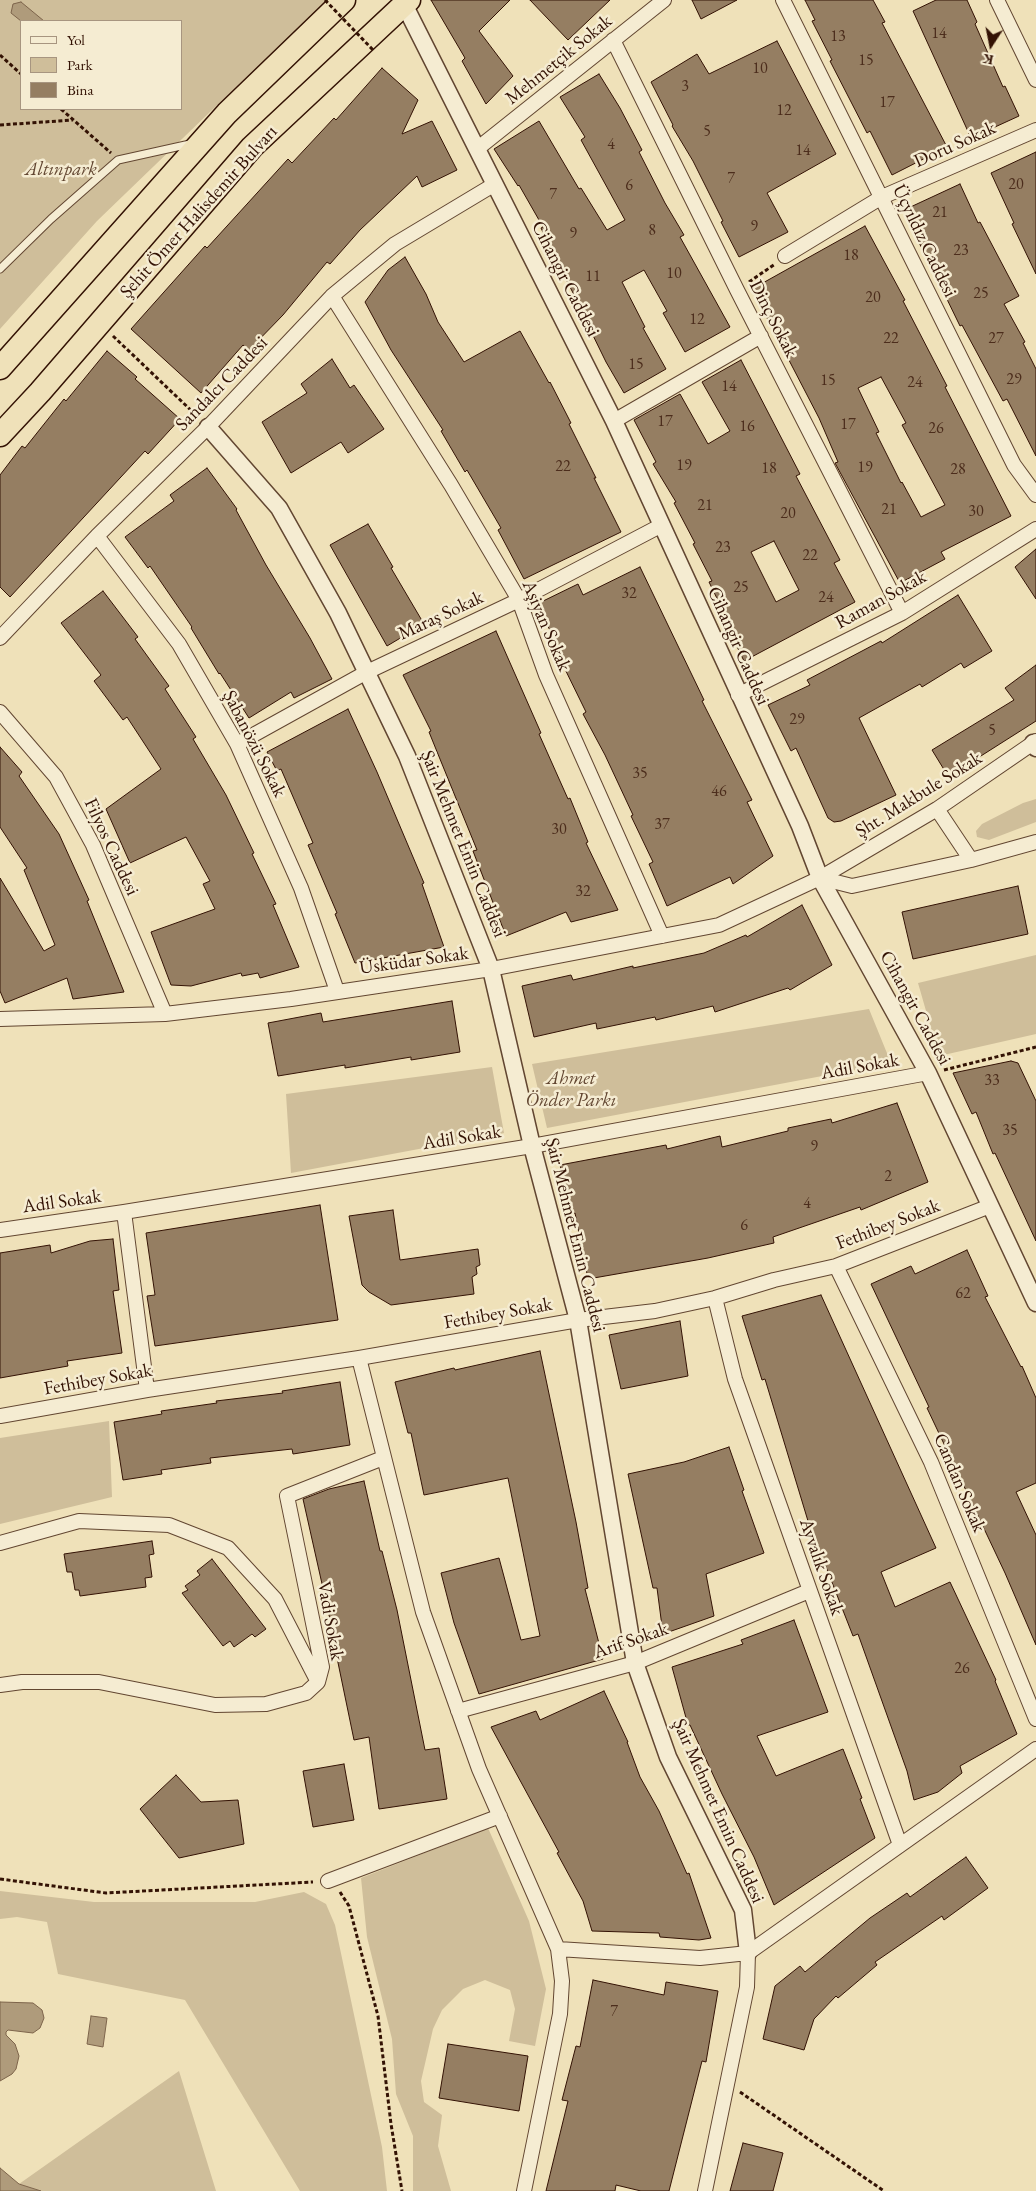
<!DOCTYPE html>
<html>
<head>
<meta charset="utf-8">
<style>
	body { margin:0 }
	#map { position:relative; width:1036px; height:2191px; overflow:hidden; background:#efe1b9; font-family:"EB Garamond",serif }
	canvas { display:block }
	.legend { position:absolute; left:20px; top:20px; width:162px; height:90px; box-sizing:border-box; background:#f5ecd2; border:1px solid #a79580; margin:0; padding:6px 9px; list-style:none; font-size:15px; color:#331204 }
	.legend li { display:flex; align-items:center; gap:10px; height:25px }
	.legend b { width:25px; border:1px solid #a79580 }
	.north { position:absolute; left:966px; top:20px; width:50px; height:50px; -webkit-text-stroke:4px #f5ecd2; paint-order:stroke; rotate:191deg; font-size:14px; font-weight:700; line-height:20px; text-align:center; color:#331204 }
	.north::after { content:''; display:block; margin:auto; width:18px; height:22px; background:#331204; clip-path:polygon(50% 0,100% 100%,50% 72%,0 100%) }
</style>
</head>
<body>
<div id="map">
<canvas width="1036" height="2191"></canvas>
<ul class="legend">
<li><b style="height:6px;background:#f5ecd2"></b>Yol</li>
<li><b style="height:14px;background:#cfbe9a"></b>Park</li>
<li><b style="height:14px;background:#957e62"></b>Bina</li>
</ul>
<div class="north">K</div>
</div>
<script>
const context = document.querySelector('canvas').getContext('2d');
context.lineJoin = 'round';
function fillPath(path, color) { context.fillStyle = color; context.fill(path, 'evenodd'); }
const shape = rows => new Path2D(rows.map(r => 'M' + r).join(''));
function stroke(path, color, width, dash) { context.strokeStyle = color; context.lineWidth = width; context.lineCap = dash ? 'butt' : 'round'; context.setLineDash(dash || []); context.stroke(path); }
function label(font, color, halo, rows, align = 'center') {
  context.font = font + ' "EB Garamond",serif'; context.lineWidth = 5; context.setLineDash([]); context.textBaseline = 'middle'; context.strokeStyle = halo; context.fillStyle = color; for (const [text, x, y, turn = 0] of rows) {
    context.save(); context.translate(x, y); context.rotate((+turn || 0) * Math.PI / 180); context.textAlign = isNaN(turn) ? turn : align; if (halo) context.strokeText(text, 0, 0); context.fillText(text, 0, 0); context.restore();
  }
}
const green = shape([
	[0,0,344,0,334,9,325,1,97,221,0,329],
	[21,21,181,21,181,109,21,109],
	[1036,799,1036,822,989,840,977,837,976,831,982,824,1023,803],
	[1036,955,1036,1034,939,1056,918,983],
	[869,1009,891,1063,547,1128,532,1064],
	[492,1067,504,1133,291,1173,286,1094],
	[109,1421,112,1497,0,1524,0,1438],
	[488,1828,529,1921,546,1989,535,2046,509,2041,515,2009,510,1990,485,1980,463,1989,442,2010,433,2029,421,2081,424,2102,442,2115,438,2146,451,2191,413,2191,413,2136,396,2094,392,2039,367,1937,361,1878],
	[0,1891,94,1902,255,1902,304,1892,326,1904,335,1925,382,2147,387,2191,300,2191,185,2000,58,1974,47,1922,17,1917,0,1919],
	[179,2071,216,2191,41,2191,19,2184]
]);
const water = shape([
	[21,2,44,21,21,21,11,13,13,4,21,2],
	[0,2002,33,2003,42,2010,44,2018,40,2028,33,2033,8,2030,6,2032,6,2035,15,2044,19,2056,16,2069,12,2074,0,2081,0,2002],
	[91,2016,107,2018,103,2047,87,2044,91,2016],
	[0,2168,19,2184,41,2191,0,2191,0,2168]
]);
const building = shape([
	[431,0,510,0,479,31,513,76,486,104,462,61,465,58,431,0],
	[530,0,610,0,568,40,530,0],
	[692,0,737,0,701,19,692,0],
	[805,0,873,0,885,22,882,23,947,147,892,175,870,131,867,133,830,61,832,60,812,21,815,20,805,0],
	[936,0,967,0,977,22,975,24,1003,87,1005,86,1019,116,971,138,913,11,936,0],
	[777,41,836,154,767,193,788,232,739,257,721,222,723,221,693,161,672,126,673,125,651,82,697,54,709,74,777,41],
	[382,68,418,100,402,134,432,121,457,170,422,187,417,176,360,230,330,264,327,262,283,315,249,350,243,345,201,393,131,329,205,246,207,248,288,159,292,163,334,118,336,120,382,68],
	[599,74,620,108,642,150,639,152,665,203,684,235,680,237,730,327,685,352,663,313,667,311,644,270,622,282,645,327,643,328,666,369,624,393,606,362,584,317,585,316,557,262,541,228,543,227,519,185,518,186,494,149,539,121,579,189,581,188,607,230,625,220,581,140,585,137,560,97,599,74],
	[1036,152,1036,274,1012,224,1014,223,991,173,1036,152],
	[960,184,978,223,980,222,1019,296,1004,304,1025,342,1023,343,1036,369,1036,456,1007,399,1003,401,962,325,960,326,943,291,946,290,919,243,904,210,960,184],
	[865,226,905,300,903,301,947,386,945,387,1011,516,941,552,945,559,900,583,835,463,838,462,819,418,752,289,865,226],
	[881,377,906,423,902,425,945,505,921,517,902,482,901,483,876,433,879,432,858,388,881,377],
	[405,257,426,294,438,322,464,362,520,331,549,383,550,382,571,423,569,424,596,478,594,478,621,532,524,579,498,530,501,528,467,470,465,472,441,431,443,430,391,350,365,302,388,270,405,257],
	[107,351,137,377,135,379,180,419,148,454,145,451,10,597,0,587,0,475,22,446,25,448,64,399,66,401,107,351],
	[332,359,350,388,354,385,384,429,348,453,341,442,291,473,262,422,307,393,301,384,332,359],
	[741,360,800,474,796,476,840,560,834,563,855,602,744,661,727,626,730,625,709,582,712,581,693,544,695,543,674,503,676,502,653,464,656,462,634,420,680,394,708,444,730,431,702,382,741,360],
	[774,541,799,590,776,602,751,552,774,541],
	[207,468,237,509,236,510,266,565,310,638,332,679,294,698,291,692,249,718,220,673,219,674,191,628,192,627,150,566,148,568,125,537,174,501,170,495,207,468],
	[368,524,393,567,391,568,424,624,387,646,330,545,368,524],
	[1036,549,1036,599,1015,567,1036,549],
	[640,567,704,700,702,701,752,800,747,802,773,856,733,884,730,877,667,906,649,864,653,862,631,816,633,815,605,755,583,714,586,712,561,661,564,659,537,604,578,584,583,595,640,567],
	[103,591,138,637,135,639,169,686,165,689,196,737,193,739,226,795,254,853,252,854,276,904,273,905,299,967,260,978,258,973,242,976,241,973,191,986,171,985,151,932,215,909,203,884,210,881,186,837,130,863,106,809,161,769,127,717,123,720,94,681,101,675,61,623,103,591],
	[958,595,992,651,964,668,961,663,922,687,920,684,859,718,896,795,841,821,834,822,828,818,796,748,791,751,768,705,810,685,807,680,881,641,882,643,958,595],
	[496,631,541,733,539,734,568,799,570,798,588,842,586,843,618,910,571,922,566,912,506,936,473,851,477,850,429,732,431,731,403,675,496,631],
	[1036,665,1036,721,973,761,976,766,951,781,932,750,1014,700,1005,688,1036,665],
	[348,709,377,772,424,883,422,884,444,947,355,963,335,914,337,913,308,845,313,843,281,769,277,771,267,752,348,709],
	[0,747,22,772,19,776,59,834,89,900,87,901,124,992,73,999,67,978,5,1003,0,991,0,878,44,951,55,945,24,870,27,868,0,827,0,747],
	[1018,886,1028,934,913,959,902,912,1018,886],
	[802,905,832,965,790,990,788,988,715,1012,713,1006,656,1020,655,1017,597,1029,596,1023,534,1037,522,986,571,975,573,980,633,966,633,968,704,953,746,935,747,937,802,905],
	[452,1001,460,1052,411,1060,411,1057,345,1068,345,1065,278,1076,268,1023,321,1013,323,1022,452,1001],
	[1011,1061,1018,1063,1036,1101,1036,1241,995,1153,993,1154,976,1112,972,1114,953,1073,1011,1061],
	[897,1103,928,1182,861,1210,860,1207,773,1237,774,1243,708,1258,588,1279,575,1213,572,1214,560,1165,666,1145,667,1149,720,1136,722,1147,788,1131,788,1128,831,1119,832,1123,897,1103],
	[320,1205,338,1320,155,1346,147,1296,155,1295,146,1233,320,1205],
	[393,1210,400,1260,478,1249,480,1265,476,1267,477,1274,472,1277,474,1294,391,1305,369,1292,362,1285,349,1216,393,1210],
	[113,1239,119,1290,113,1291,122,1353,67,1361,68,1366,0,1378,0,1253,50,1245,51,1253,90,1241,113,1239],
	[967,1250,988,1296,985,1297,1021,1367,1022,1366,1036,1398,1036,1483,1016,1492,1036,1535,1036,1645,1005,1573,927,1408,929,1407,871,1284,911,1266,915,1274,967,1250],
	[821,1295,936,1548,881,1572,895,1607,950,1582,996,1680,995,1681,1017,1734,960,1766,962,1773,938,1792,914,1800,907,1771,858,1634,853,1636,808,1521,765,1379,762,1380,742,1316,821,1295],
	[680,1321,688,1376,621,1389,609,1335,680,1321],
	[540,1351,576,1522,588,1588,585,1589,603,1659,479,1694,454,1623,441,1573,499,1558,521,1640,540,1636,508,1478,424,1495,411,1433,408,1433,395,1382,454,1368,455,1370,540,1351],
	[340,1382,350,1445,293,1454,292,1449,210,1458,211,1463,161,1470,162,1474,123,1480,114,1422,162,1414,161,1411,217,1403,216,1401,283,1393,282,1391,340,1382],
	[729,1447,744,1490,742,1491,764,1553,706,1574,714,1616,663,1634,657,1588,653,1588,628,1474,684,1462,729,1447],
	[364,1481,380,1551,382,1551,397,1610,425,1750,439,1748,447,1799,379,1809,369,1737,354,1740,330,1624,331,1624,303,1499,329,1489,364,1481],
	[152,1541,154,1554,149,1555,152,1577,145,1578,146,1587,80,1596,79,1590,75,1590,72,1572,67,1572,64,1554,152,1541],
	[212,1559,266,1629,255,1637,252,1634,234,1647,230,1641,223,1646,182,1593,188,1590,185,1586,200,1575,197,1571,212,1559],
	[794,1620,828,1712,757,1736,776,1776,843,1749,862,1798,860,1799,875,1838,774,1905,754,1857,722,1794,690,1725,688,1725,672,1667,743,1644,741,1640,794,1620],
	[604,1691,628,1742,627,1742,640,1777,659,1811,687,1874,689,1873,711,1938,699,1940,660,1937,659,1933,592,1931,583,1901,557,1853,559,1852,491,1727,536,1711,540,1720,604,1691],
	[344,1764,354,1820,313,1827,303,1771,344,1764],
	[176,1775,201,1802,238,1800,244,1844,179,1858,140,1809,176,1775],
	[966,1857,988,1888,944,1920,942,1916,875,1962,877,1965,838,1998,836,1996,814,2019,804,2050,763,2039,775,1986,800,1966,805,1972,870,1918,907,1893,910,1897,966,1857],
	[593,1980,664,1995,666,1982,718,1991,706,2062,702,2061,669,2191,641,2191,616,2185,615,2191,546,2191,568,2101,562,2100,576,2046,580,2047,593,1980],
	[448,2044,528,2056,519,2111,439,2098,448,2044],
	[743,2143,783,2153,773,2191,730,2191,743,2143]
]);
const path = shape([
	[0,55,21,74],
	[61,109,111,153],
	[0,125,73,120],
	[749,282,775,264],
	[113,336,197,416],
	[944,1070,1036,1047],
	[0,1879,106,1893,313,1882],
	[340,1892,349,1906,378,2016,391,2124,402,2191],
	[740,2092,884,2191]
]);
const service = shape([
	[0,269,51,219,118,160,190,144]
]);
const minor = shape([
	[783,0,1014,465,1036,495],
	[997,0,1036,80],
	[613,40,737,290,902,613],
	[477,149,664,0],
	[785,256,882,197,1036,130],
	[332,296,451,485,519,600,546,675,662,936],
	[614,421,761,336],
	[97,536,179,644,237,744,301,888,337,991],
	[0,638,97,536,208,427,332,296,395,244,495,184],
	[738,695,902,613,1036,529],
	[0,712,56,777,93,845,165,1014],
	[237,744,367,672,519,600,662,525],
	[937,809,971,860],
	[820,878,852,886,971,860,1036,842],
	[0,1019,165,1014,291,999,491,969,719,925,820,878,937,809,1036,741],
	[124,1212,147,1390],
	[0,1230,124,1212,532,1146,928,1073],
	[836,1266,931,1462,1036,1719],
	[715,1298,735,1379,900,1845],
	[359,1358,423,1612,479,1769,558,1949,562,1981,560,2014,524,2191],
	[0,1416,147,1390,359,1358,578,1320,655,1311,715,1298,774,1280,836,1266,990,1206],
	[0,1543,79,1521,169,1525,228,1548,275,1599,318,1682],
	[0,1685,22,1682,99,1682,215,1705,266,1704,306,1693,318,1682,322,1667,287,1496,383,1458],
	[458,1711,635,1663,809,1591],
	[328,1881,500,1816],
	[558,1949,700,1958,748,1953,1036,1749],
	[705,2191,747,1987,748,1953]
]);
const tertiary = shape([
	[404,4,614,421,800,826,820,878,928,1073,1036,1303],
	[208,427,279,508,338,613,407,756,491,969,532,1146,578,1320,635,1663,668,1757,743,1910,748,1953],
	[1033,743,1036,748]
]);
const trunk = shape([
	[0,368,227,113,344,0],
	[0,435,40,392,252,147,409,0]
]);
const pathBridge = shape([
	[325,0,374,51]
]);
const numberNames = [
	["14",939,34],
	["13",838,37],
	["15",866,61],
	["10",760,69],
	["3",685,87],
	["17",887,103],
	["12",784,111],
	["5",707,132],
	["4",611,145],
	["14",803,151],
	["7",731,179],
	["20",1016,185],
	["6",629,186],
	["7",553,195],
	["21",940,213],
	["9",754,227],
	["8",652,231],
	["9",573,234],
	["23",961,251],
	["18",851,256],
	["10",674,274],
	["11",593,277],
	["25",981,294],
	["20",873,298],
	["12",697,320],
	["22",891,339],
	["27",996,339],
	["15",636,365],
	["29",1014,380],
	["15",828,381],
	["24",915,383],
	["14",729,387],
	["17",665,422],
	["17",848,425],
	["16",747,427],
	["26",936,429],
	["19",684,466],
	["22",563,467],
	["19",865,468],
	["18",769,469],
	["28",958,470],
	["21",705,506],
	["21",889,510],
	["30",976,512],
	["20",788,514],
	["23",723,548],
	["22",810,556],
	["25",741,588],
	["32",629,594],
	["24",826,598],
	["29",797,720],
	["5",992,731],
	["35",640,774],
	["46",719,792],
	["37",662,825],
	["30",559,830],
	["32",583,892],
	["33",992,1081],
	["35",1010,1131],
	["9",814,1147],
	["2",888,1177],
	["4",807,1204],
	["6",744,1226],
	["62",963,1294],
	["26",962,1669],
	["7",614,2012]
];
const streetNames = [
	["Mehmetçik Sokak",559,60,-39],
	["Doru Sokak",955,145,-24],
	["Şehit Ömer Halisdemir Bulvarı",199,212,-48],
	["Üçyıldız Caddesi",924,241,64],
	["Cihangir Caddesi",565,279,63],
	["Dinç Sokak",773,319,63],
	["Sandalcı Caddesi",222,384,-46],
	["Raman Sokak",881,600,-29],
	["Maraş Sokak",441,616,-25],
	["Aşiyan Sokak",546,626,67],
	["Cihangir Caddesi",738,646,66],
	["Şabanözü Sokak",254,744,63],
	["Şht. Makbule Sokak",919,795,-32],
	["Şair Mehmet Emin Caddesi",463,844,68],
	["Filyos Caddesi",111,847,65],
	["Üsküdar Sokak",414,961,-8],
	["Cihangir Caddesi",915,1008,61],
	["Adil Sokak",860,1067,-10],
	["Adil Sokak",462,1138,-9],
	["Adil Sokak",62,1202,-8],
	["Fethibey Sokak",888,1225,-21],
	["Şair Mehmet Emin Caddesi",575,1235,76],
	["Fethibey Sokak",498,1314,-10],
	["Fethibey Sokak",98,1380,-10],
	["Candan Sokak",959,1483,67],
	["Ayvalık Sokak",821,1567,71],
	["Vadi Sokak",330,1621,80],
	["Arif Sokak",631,1641,-19],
	["Şair Mehmet Emin Caddesi",718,1811,66]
];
const parkNames = [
	["Altınpark",61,170],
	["Ahmet",571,1079],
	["Önder Parkı",571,1101]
];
fillPath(green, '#cfbe9a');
fillPath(water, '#af9b7b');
stroke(water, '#7d644b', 1);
fillPath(building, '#957e62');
stroke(building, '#331204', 1);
stroke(service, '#624631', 9);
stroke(minor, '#624631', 16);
stroke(tertiary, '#624631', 19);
stroke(trunk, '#331204', 25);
stroke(path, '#331204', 3, [4, 2.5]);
stroke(service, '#f5ecd2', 7);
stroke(minor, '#f5ecd2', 14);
stroke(tertiary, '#f5ecd2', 16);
stroke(trunk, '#efe1b9', 22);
stroke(pathBridge, '#331204', 3, [4, 2.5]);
label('16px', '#4c2d1c', null, numberNames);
label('19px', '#331204', '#f5ecd2', streetNames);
label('italic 19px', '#624631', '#f5ecd2', parkNames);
</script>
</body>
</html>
